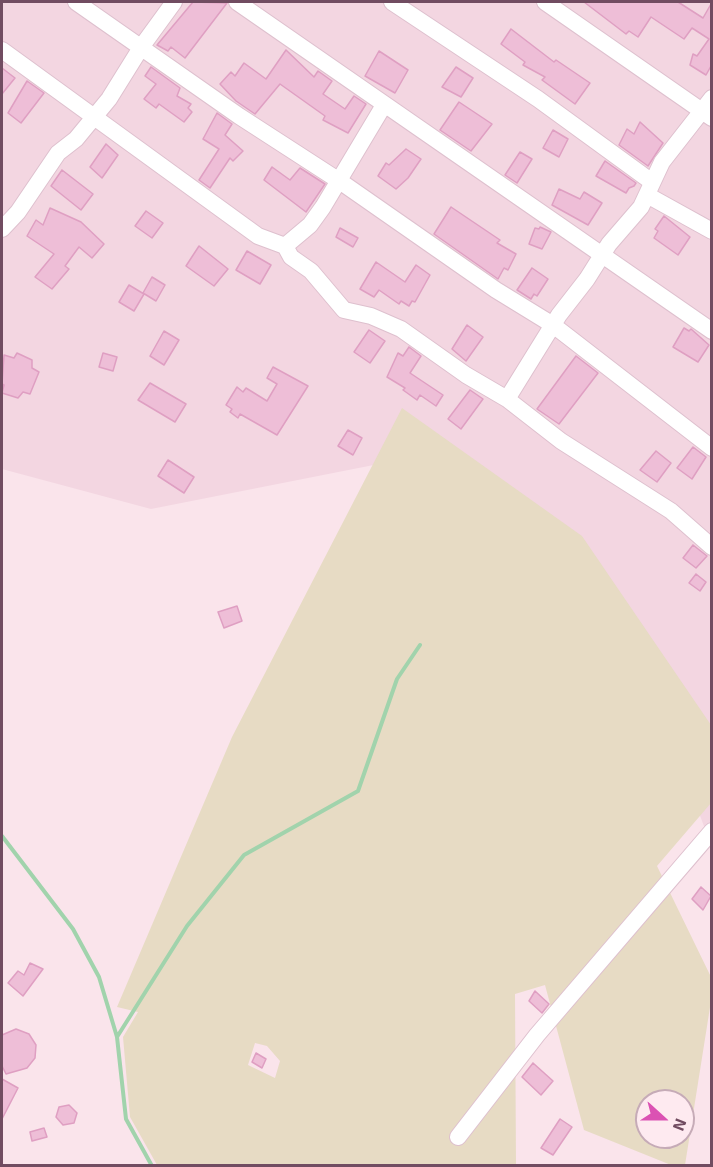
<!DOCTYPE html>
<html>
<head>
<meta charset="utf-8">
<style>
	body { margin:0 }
	#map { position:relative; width:713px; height:1167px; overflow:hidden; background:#fae4eb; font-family:"Exo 2",sans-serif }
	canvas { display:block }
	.frame { position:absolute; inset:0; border:3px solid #714c61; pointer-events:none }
	.north { position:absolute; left:635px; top:1089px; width:60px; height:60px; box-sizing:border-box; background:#feeaf0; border:2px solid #c6abb7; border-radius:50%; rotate:111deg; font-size:16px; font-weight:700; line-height:24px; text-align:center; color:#714c61 }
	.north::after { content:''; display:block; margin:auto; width:21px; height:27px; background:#db52b3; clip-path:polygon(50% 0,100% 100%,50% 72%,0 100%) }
</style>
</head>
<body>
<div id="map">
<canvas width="713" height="1167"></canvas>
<div class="frame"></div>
<div class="north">N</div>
</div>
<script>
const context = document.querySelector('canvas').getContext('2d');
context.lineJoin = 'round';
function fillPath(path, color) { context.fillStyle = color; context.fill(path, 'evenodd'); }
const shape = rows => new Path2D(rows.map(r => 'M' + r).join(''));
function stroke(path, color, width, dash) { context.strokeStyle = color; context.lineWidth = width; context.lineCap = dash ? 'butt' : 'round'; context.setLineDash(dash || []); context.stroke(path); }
const residential = shape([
	[2,2,711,2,711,845,647,674,399,460,151,509,2,469]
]);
const green = shape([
	[402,408,582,536,711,725,711,803,657,866,711,977,711,1001,685,1165,671,1165,584,1130,545,985,515,994,516,1165,157,1165,130,1117,123,1037,138,1012,117,1007,232,737],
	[255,1043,267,1046,280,1061,275,1078,248,1065],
	[647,1101,683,1101,683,1137,647,1137]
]);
const stream = shape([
	[2,836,73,929,99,977,117,1037,187,926,244,855,358,791,397,679,420,645],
	[117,1037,126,1119,152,1166]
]);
const building = shape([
	[193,2,227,3,185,58,171,47,168,51,157,45,193,2],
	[584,2,678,2,703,18,711,4,711,66,706,75,690,65,693,54,697,56,709,39,692,28,684,39,651,17,638,37,629,31,626,34,584,2],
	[511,29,554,62,556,60,590,83,575,104,542,80,545,77,523,65,525,62,501,44,511,29],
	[286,50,314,77,318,71,332,81,323,94,345,109,354,96,366,104,348,133,323,120,325,116,280,84,255,114,236,101,220,84,231,72,235,76,244,63,266,79,286,50],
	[379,51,408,70,395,93,365,76,379,51],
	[151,67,180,88,177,96,191,104,188,108,192,112,184,122,159,104,156,108,144,99,156,84,145,76,151,67],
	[456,67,473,78,461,97,442,87,456,67],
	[2,68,15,78,2,94,2,68],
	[27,81,44,93,21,123,8,113,27,81],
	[459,102,492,124,471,151,440,130,459,102],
	[217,113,232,124,225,135,243,151,233,161,230,158,210,188,199,180,219,149,203,139,217,113],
	[640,122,663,143,648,166,619,145,627,129,634,134,640,122],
	[553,130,568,139,559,157,543,148,553,130],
	[106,144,118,155,102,178,90,167,106,144],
	[406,149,421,159,408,178,396,189,378,176,386,163,389,165,406,149],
	[520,152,532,159,517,183,505,175,520,152],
	[605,161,636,183,634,186,629,188,626,193,596,176,605,161],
	[272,167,290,180,300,168,325,184,306,212,264,180,272,167],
	[62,170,93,194,81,210,51,186,62,170],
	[559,189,580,199,584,192,602,203,588,225,552,205,559,189],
	[451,207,500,240,497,243,516,254,508,270,504,268,498,279,434,234,451,207],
	[50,208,81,222,104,244,92,258,79,247,65,266,69,269,52,289,35,277,54,254,27,236,36,220,43,225,50,208],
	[146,211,163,223,152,238,135,226,146,211],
	[664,216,690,237,678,255,654,238,658,231,655,229,664,216],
	[540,227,551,232,542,249,529,244,535,228,539,229,540,227],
	[340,228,358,238,353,247,336,237,340,228],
	[199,246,228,269,214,286,186,266,199,246],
	[247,251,271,265,260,284,236,270,247,251],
	[376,262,405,282,416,265,430,275,415,302,412,301,409,306,401,301,399,304,379,290,374,297,360,289,376,262],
	[532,268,548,279,537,296,534,294,531,299,517,290,532,268],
	[152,277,165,285,156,301,143,293,152,277],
	[129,285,144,294,134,311,119,302,129,285],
	[467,325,483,337,466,361,452,349,467,325],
	[684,328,689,331,691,329,709,345,698,362,673,347,684,328],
	[369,330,385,341,370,363,354,352,369,330],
	[164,331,179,340,164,365,150,356,164,331],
	[409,347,421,356,410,373,443,395,436,406,420,395,417,400,403,390,405,388,387,377,398,353,403,356,409,347],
	[17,353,32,360,32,368,39,372,30,394,23,392,18,398,2,393,4,385,2,384,4,355,14,358,17,353],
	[103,353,117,357,113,371,99,367,103,353],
	[576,356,598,373,559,424,537,409,576,356],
	[273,367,308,386,277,435,240,414,238,418,230,412,232,409,226,405,237,387,243,392,246,388,267,401,277,384,267,378,273,367],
	[150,383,186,404,175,422,138,400,150,383],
	[470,390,483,399,461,429,448,419,470,390],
	[348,430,362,438,353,455,338,446,348,430],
	[693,447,706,457,692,479,677,468,693,447],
	[656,451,671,463,657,482,640,470,656,451],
	[168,460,194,477,184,493,158,476,168,460],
	[693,545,707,556,696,568,683,558,693,545],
	[696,574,706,582,700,591,689,583,696,574],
	[237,606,242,621,224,628,218,612,237,606],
	[701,887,711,896,703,910,692,899,701,887],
	[30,963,43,969,23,996,8,983,18,971,24,975,30,963],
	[535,991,549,1004,542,1013,529,1001,535,991],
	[16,1029,29,1034,36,1045,35,1058,27,1068,6,1074,2,1066,2,1035,16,1029],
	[256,1053,266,1059,262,1068,252,1062,256,1053],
	[533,1063,553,1081,541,1095,522,1077,533,1063],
	[2,1079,18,1088,2,1119,2,1079],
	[69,1105,77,1113,74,1123,63,1125,56,1117,59,1107,69,1105],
	[560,1119,572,1127,553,1155,541,1148,560,1119],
	[44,1128,47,1137,32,1141,30,1132,44,1128]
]);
const minor = shape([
	[76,2,239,116,341,182,496,290,553,325,712,448],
	[237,2,712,331],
	[392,2,538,99,652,182],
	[545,2,712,118],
	[2,50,258,236,285,246,310,225,323,207,384,105],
	[712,98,662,162,641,207,609,244,587,279,559,315,507,399,561,441,671,511,712,547],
	[647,195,712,231],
	[2,229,18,212,58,153,76,139,109,99,142,46,174,2],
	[285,246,291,257,311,271,344,310,371,316,401,329,466,375,507,399],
	[458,1137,537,1035,712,831]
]);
fillPath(residential, '#f3d6e1');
fillPath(green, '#e7dbc4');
stroke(stream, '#a1d3ac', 4);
fillPath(building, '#eebed7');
stroke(building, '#df9fc2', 1.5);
stroke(minor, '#dec0ce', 18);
stroke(minor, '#fff', 16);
</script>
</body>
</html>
